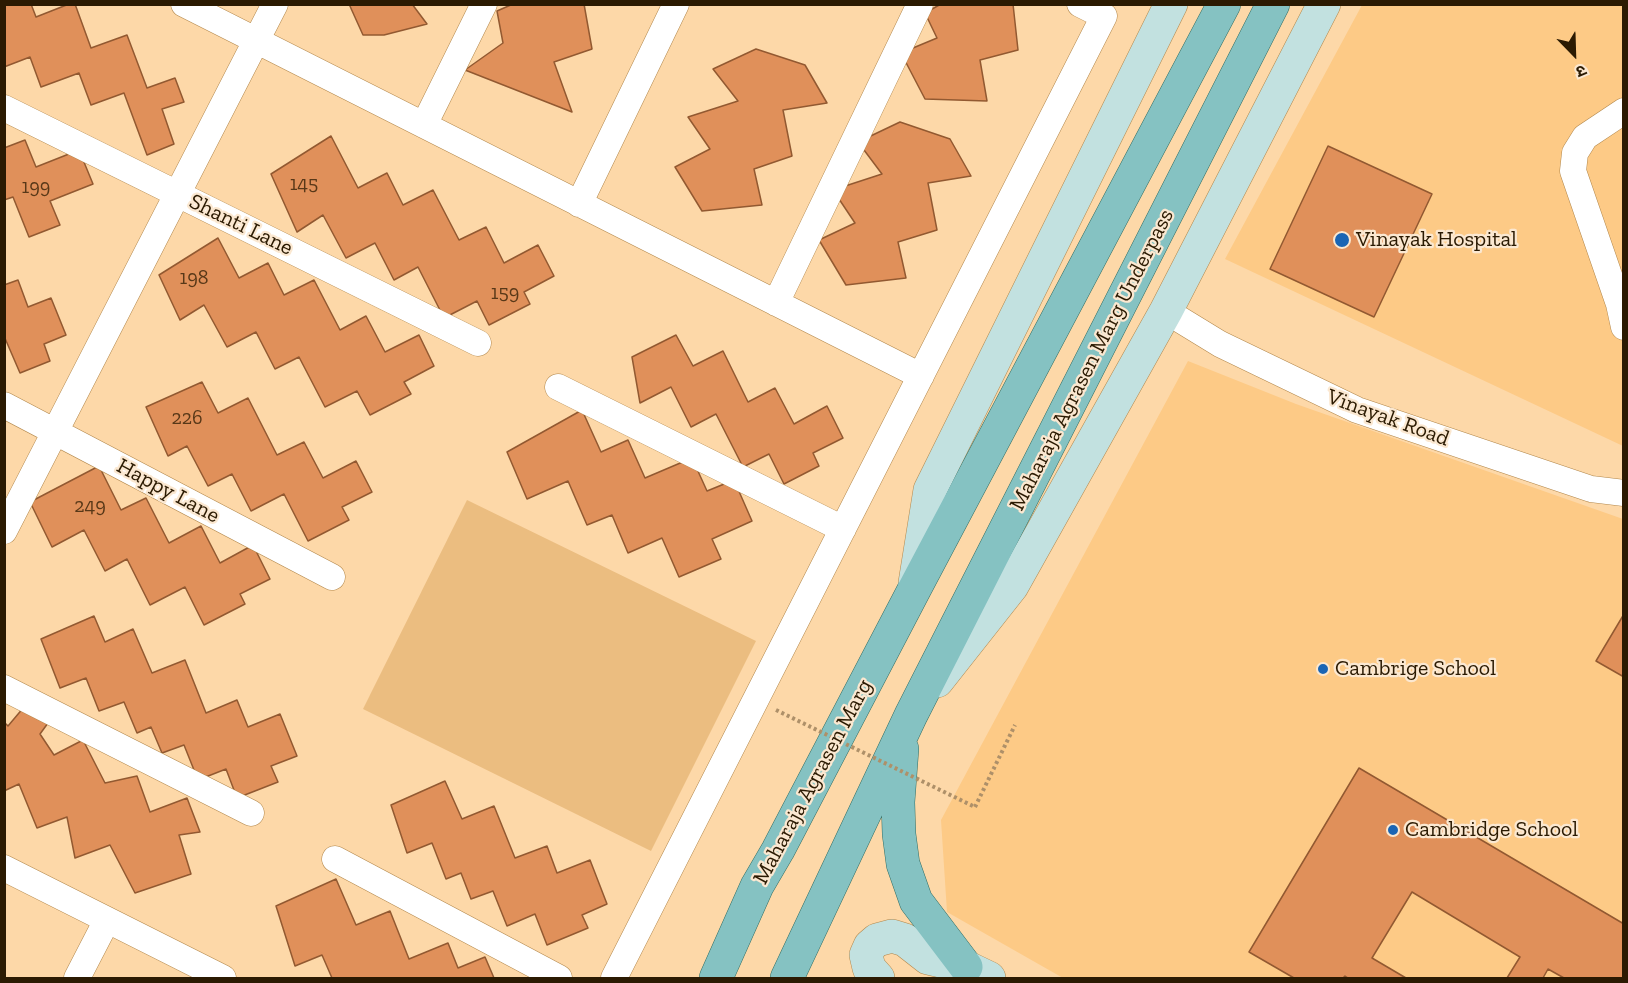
<!DOCTYPE html>
<html>
<head>
<meta charset="utf-8">
<style>
	body { margin:0 }
	#map { position:relative; width:1628px; height:983px; overflow:hidden; background:#fdd8a8; font-family:"Zilla Slab","Noto Sans Devanagari",serif }
	canvas { display:block }
	.frame { position:absolute; inset:0; border:6px solid #2b1a02; pointer-events:none }
	.north { position:absolute; left:1544px; top:24px; width:60px; height:60px; -webkit-text-stroke:4px #fbe8d1; paint-order:stroke; rotate:157deg; font-size:16px; font-weight:700; line-height:24px; text-align:center; color:#2b1a02 }
	.north::after { content:''; display:block; margin:auto; width:21px; height:27px; background:#2b1a02; clip-path:polygon(50% 0,100% 100%,50% 72%,0 100%) }
</style>
</head>
<body>
<div id="map">
<canvas width="1628" height="983"></canvas>
<div class="frame"></div>
<div class="north">उ</div>
</div>
<script>
const context = document.querySelector('canvas').getContext('2d');
context.lineJoin = 'round';
function fillPath(path, color) { context.fillStyle = color; context.fill(path, 'evenodd'); }
const shape = rows => new Path2D(rows.map(r => 'M' + r).join(''));
function stroke(path, color, width, dash) { context.strokeStyle = color; context.lineWidth = width; context.lineCap = dash ? 'butt' : 'round'; context.setLineDash(dash || []); context.stroke(path); }
function label(font, color, halo, rows, align = 'center') {
  context.font = font + ' "Zilla Slab",serif'; context.lineWidth = 4.5; context.setLineDash([]); context.textBaseline = 'middle'; context.strokeStyle = halo; context.fillStyle = color; for (const [text, x, y, turn = 0] of rows) {
    context.save(); context.translate(x, y); context.rotate((+turn || 0) * Math.PI / 180); context.textAlign = isNaN(turn) ? turn : align; if (halo) context.strokeText(text, 0, 0); context.fillText(text, 0, 0); context.restore();
  }
}
const built = shape([
	[1362,5,1623,5,1623,446,1225,259],
	[1188,361,1296,404,1623,519,1623,978,1063,978,947,912,941,820]
]);
const green = shape([
	[467,500,756,641,651,851,363,709]
]);
const building = shape([
	[4,4,31,4,36,17,69,4,75,4,91,48,127,35,147,88,175,78,184,102,162,109,174,144,147,155,124,93,91,105,79,73,41,87,30,57,4,67,4,4],
	[349,4,412,4,427,24,384,35,363,35,349,4],
	[513,4,584,4,592,49,554,62,572,112,465,70,503,43,497,11,513,4],
	[941,4,1013,4,1018,50,980,60,987,101,925,99,901,53,937,38,925,13,941,4],
	[756,49,805,65,827,103,783,110,792,156,754,169,762,205,702,211,675,167,710,149,688,117,738,101,713,69,756,49],
	[900,122,950,139,971,176,928,183,937,230,898,242,906,278,846,285,819,240,855,223,833,190,882,174,858,142,900,122],
	[331,136,358,188,387,173,403,205,433,190,459,240,486,227,504,263,538,245,554,276,524,292,530,304,489,325,477,301,444,318,418,267,394,280,375,243,346,258,323,215,297,232,271,174,331,136],
	[25,140,36,167,79,150,93,184,50,201,60,225,29,237,13,197,4,200,4,148,25,140],
	[1328,146,1432,194,1374,317,1270,269,1328,146],
	[218,238,239,278,268,263,284,295,314,280,340,330,366,316,385,352,419,335,434,366,404,382,411,394,370,415,357,391,325,407,299,357,275,369,256,332,227,347,204,305,180,320,159,275,218,238],
	[18,280,28,307,51,298,66,335,44,344,50,361,20,373,4,336,4,285,18,280],
	[676,335,693,366,723,351,748,402,775,388,794,424,827,406,843,438,813,453,819,466,784,484,769,454,743,467,716,414,691,427,671,387,640,403,632,357,676,335],
	[202,382,218,413,248,398,277,455,304,442,323,478,356,461,372,492,342,507,349,520,308,541,284,494,251,511,232,474,208,486,187,446,168,456,146,407,202,382],
	[582,410,601,452,628,440,645,478,692,458,707,491,734,480,752,521,712,539,721,559,679,577,662,538,628,553,612,515,587,525,568,481,527,499,507,452,582,410],
	[99,466,121,510,146,498,169,543,201,526,220,563,253,545,270,579,240,594,245,604,204,625,185,587,150,605,127,559,105,571,84,530,52,547,30,502,99,466],
	[1624,614,1624,677,1596,661,1624,614],
	[94,616,105,642,133,629,152,673,185,660,206,713,237,700,248,727,280,714,297,756,271,766,278,782,237,798,226,769,198,780,184,745,162,753,151,727,137,733,124,702,99,711,86,678,60,688,41,639,94,616],
	[24,707,48,723,40,734,54,755,83,740,105,783,137,776,150,812,187,798,200,832,179,835,191,874,135,893,110,845,75,858,67,817,37,828,19,784,4,791,4,722,8,726,24,707],
	[1359,768,1624,924,1624,978,1564,978,1548,969,1543,978,1507,978,1520,957,1412,892,1372,958,1406,978,1348,978,1345,976,1343,978,1294,978,1249,952,1359,768],
	[445,781,462,819,494,806,515,858,547,846,557,873,590,860,607,904,582,915,588,928,547,945,535,914,507,926,493,891,471,899,461,873,446,879,432,843,407,853,391,805,445,781],
	[336,879,356,925,390,911,409,959,448,943,458,968,485,957,494,978,332,978,322,955,295,966,276,906,336,879]
]);
const path = shape([
	[975,807,1015,725]
]);
const street = shape([
	[184,4,921,376],
	[4,108,478,343],
	[1624,111,1585,137,1575,153,1573,171,1619,304,1624,327],
	[424,125,484,4],
	[579,204,676,4],
	[776,303,920,4],
	[1166,311,1220,344,1357,410,1591,489,1624,493],
	[558,387,843,529],
	[4,405,332,577],
	[4,531,275,4],
	[4,688,251,813],
	[335,859,559,978],
	[4,868,223,978],
	[77,978,107,920],
	[614,978,1104,16,1080,4]
]);
const secondary = shape([
	[915,583,930,490,1171,4],
	[937,681,1012,586,1166,311,1324,4],
	[878,978,869,968,866,955,870,946,877,940,892,936,905,940,928,958,966,967,989,978]
]);
const primary = shape([
	[902,749,898,802,899,834,903,864,916,901,966,967],
	[716,978,757,886,778,850,915,588,1224,4],
	[787,978,911,715,1273,4]
]);
const pathBridge = shape([
	[776,710,975,807]
]);
const markers = [
	[1342,240,8,"#1a65b4"],
	[1323,669,6,"#1a65b4"],
	[1393,830,6,"#1a65b4"]
];
const numberNames = [
	["145",304,184],
	["199",36,187],
	["198",194,278],
	["159",505,293],
	["226",187,418],
	["249",90,506]
];
const streetNames = [
	["Shanti Lane",241,225,26],
	["Maharaja Agrasen Marg Underpass",1092,360,-63],
	["Vinayak Road",1388,418,20],
	["Happy Lane",168,491,28],
	["Maharaja Agrasen Marg",813,782,-62]
];
const poiNames = [
	["Vinayak Hospital",1356,240],
	["Cambrige School",1335,669],
	["Cambridge School",1405,830]
];
fillPath(built, '#fdca86');
fillPath(green, '#ebbd80');
fillPath(building, '#e0905a');
stroke(building, '#925931', 1.5);
stroke(street, '#b2874b', 27);
stroke(secondary, '#b2874b', 34);
stroke(primary, '#316d64', 34);
stroke(path, '#ae9069', 4, [3, 3]);
stroke(street, '#fff', 26);
stroke(secondary, '#c2e1e0', 33);
stroke(primary, '#85c2c2', 33);
stroke(pathBridge, '#ae9069', 4, [3, 3]);
for (const [x, y, r, color] of markers) { const dot = new Path2D(); dot.arc(x, y, r, 0, 2 * Math.PI); context.fillStyle = color; context.fill(dot); stroke(dot, '#fbe8d1', 2); }
label('20px', '#583818', null, numberNames);
label('22px', '#2b1a02', '#fbe8d1', streetNames);
label('22px', '#2b1a02', '#fbe8d1', poiNames, 'left');
</script>
</body>
</html>
